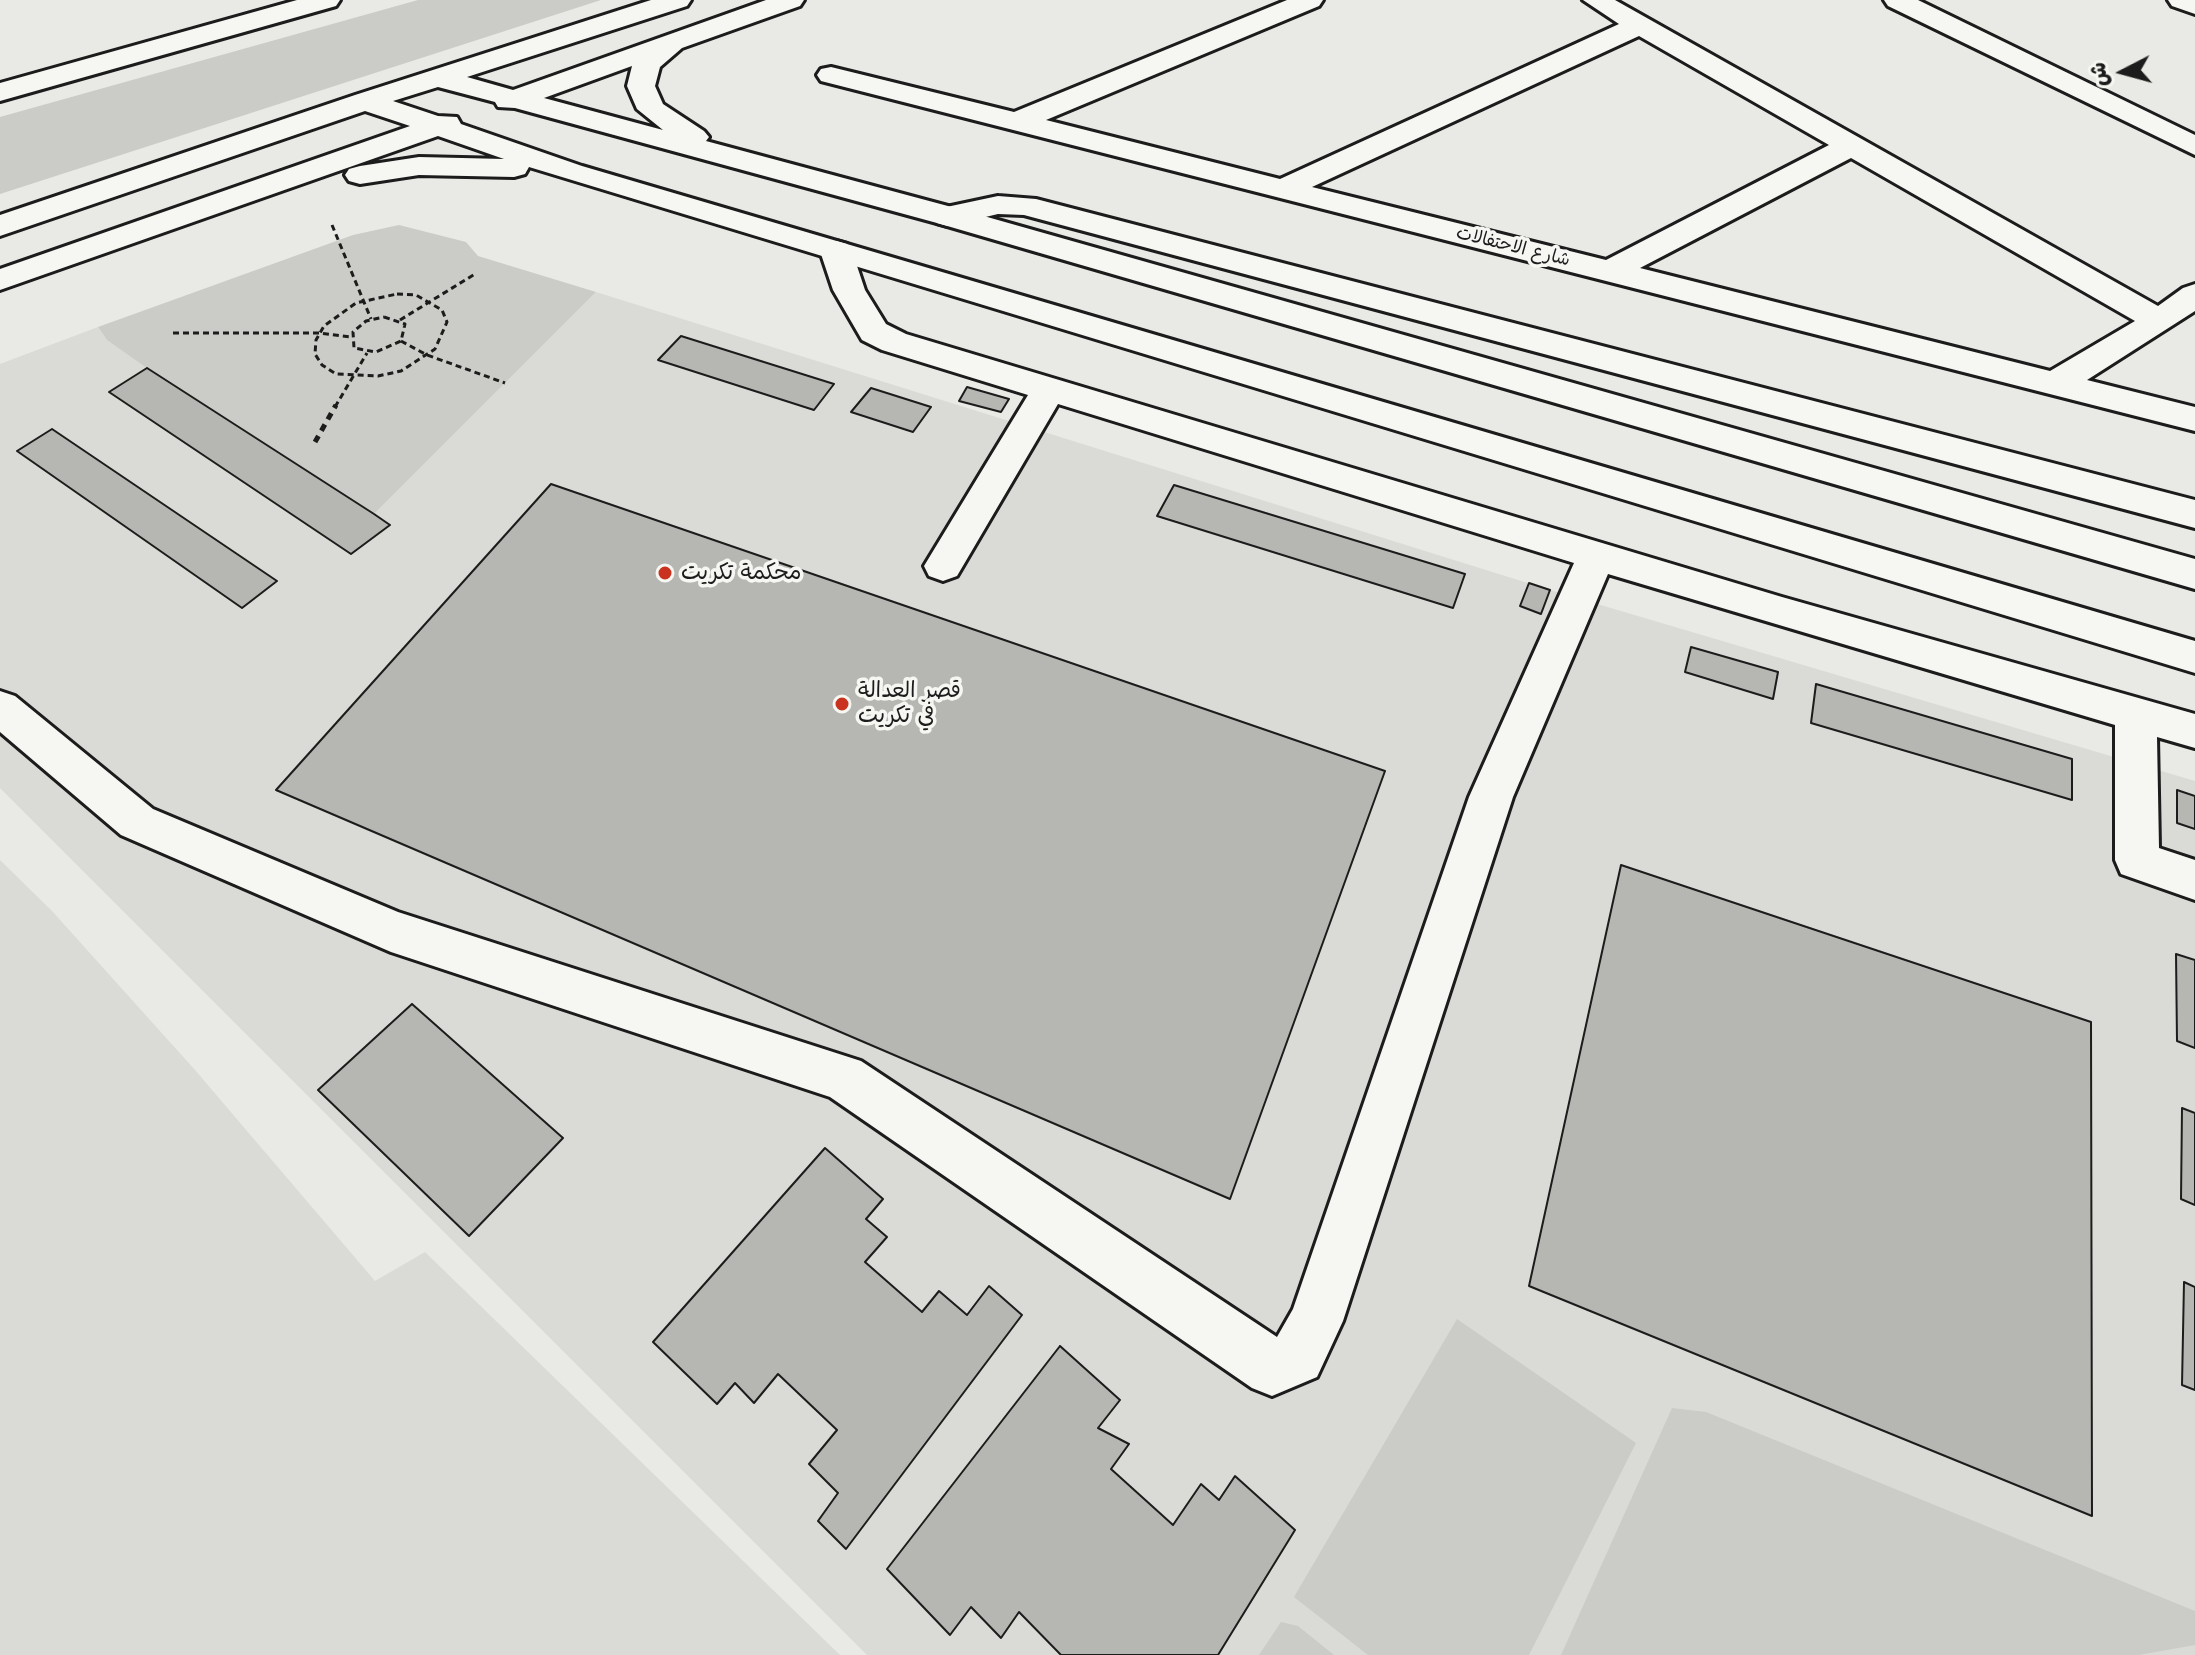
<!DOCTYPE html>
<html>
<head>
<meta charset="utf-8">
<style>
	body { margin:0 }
	#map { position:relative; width:2195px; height:1655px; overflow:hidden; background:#e9e9e5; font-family:"Shantell Sans","Playpen Sans Arabic",sans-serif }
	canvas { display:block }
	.north { position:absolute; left:2083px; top:32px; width:80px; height:80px; -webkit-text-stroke:6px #f6f6f2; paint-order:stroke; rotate:264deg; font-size:22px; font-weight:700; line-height:32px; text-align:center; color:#1c1c1c }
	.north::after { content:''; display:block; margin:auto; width:28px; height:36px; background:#1c1c1c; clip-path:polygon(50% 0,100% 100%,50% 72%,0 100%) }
</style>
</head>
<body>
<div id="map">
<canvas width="2195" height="1655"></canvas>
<div class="north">ش</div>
</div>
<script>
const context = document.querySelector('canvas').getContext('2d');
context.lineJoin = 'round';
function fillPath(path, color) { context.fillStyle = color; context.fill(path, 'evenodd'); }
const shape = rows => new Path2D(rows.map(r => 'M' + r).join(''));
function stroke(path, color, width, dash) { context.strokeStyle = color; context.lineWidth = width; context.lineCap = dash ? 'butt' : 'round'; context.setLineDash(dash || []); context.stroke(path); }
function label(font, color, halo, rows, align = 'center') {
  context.font = font + ' "Shantell Sans","Playpen Sans Arabic",sans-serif'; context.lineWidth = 7; context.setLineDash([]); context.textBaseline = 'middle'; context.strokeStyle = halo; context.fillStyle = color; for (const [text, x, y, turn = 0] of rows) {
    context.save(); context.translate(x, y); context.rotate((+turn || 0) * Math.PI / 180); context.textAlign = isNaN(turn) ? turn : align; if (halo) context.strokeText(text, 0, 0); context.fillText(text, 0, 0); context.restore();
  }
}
const built = shape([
	[596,292,1550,590,2195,781,2195,1655,867,1655,0,788,0,364,98,327,107,340,374,514],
	[0,860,52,911,195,1070,375,1281,425,1252,840,1655,0,1655]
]);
const green = shape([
	[418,0,601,0,0,194,0,117],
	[399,225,466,242,478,256,596,292,374,514,147,368,107,340,98,327,353,235],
	[1457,1319,1636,1443,1529,1655,1368,1655,1294,1597],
	[1672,1408,1706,1412,2195,1611,2195,1645,2139,1655,1561,1655],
	[1281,1622,1298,1626,1334,1655,1259,1655]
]);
const building = shape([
	[681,336,834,384,814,410,658,360,681,336],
	[147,368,374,514,390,525,351,554,109,392,147,368],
	[967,387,1009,399,1001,412,959,401,967,387],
	[871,388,931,407,913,432,851,412,871,388],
	[52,429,277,581,242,608,17,451,52,429],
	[551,484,1385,771,1230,1199,276,790,551,484],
	[1174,485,1465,574,1453,608,1157,516,1174,485],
	[1529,583,1550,590,1541,614,1520,606,1529,583],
	[1691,647,1778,672,1773,699,1685,672,1691,647],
	[1816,684,2072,759,2072,800,1811,723,1816,684],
	[2177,790,2195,796,2195,829,2177,823,2177,790],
	[1621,865,2091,1022,2092,1516,1529,1286,1621,865],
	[2176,954,2195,960,2195,1048,2177,1041,2176,954],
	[412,1004,563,1138,469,1236,318,1090,412,1004],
	[2182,1108,2195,1113,2195,1205,2181,1199,2182,1108],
	[825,1148,883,1199,866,1219,887,1237,865,1262,922,1312,939,1291,967,1315,989,1286,1022,1315,846,1549,818,1521,838,1493,809,1464,837,1430,778,1374,754,1403,735,1383,717,1404,653,1342,825,1148],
	[2184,1282,2195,1287,2195,1390,2182,1385,2184,1282],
	[1060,1346,1120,1400,1098,1428,1129,1444,1111,1469,1173,1525,1201,1484,1219,1500,1235,1476,1295,1530,1218,1655,1061,1655,1019,1612,1001,1638,971,1607,950,1635,887,1569,1060,1346]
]);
const pathFar1 = shape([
	[332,225,371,319],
	[397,294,416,295,442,310,447,322,435,349,401,371,378,376,336,374,322,365,315,354,316,340,324,326,356,303,397,294],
	[384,317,405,324,401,341,376,352,354,348,353,332,366,321,384,317],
	[400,320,475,274],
	[173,333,319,333,350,337],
	[401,341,427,355,505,383],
	[335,407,367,353]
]);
const path = shape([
	[315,442,336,405]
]);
const minor = shape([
	[297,0,340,0,336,6,0,101,0,83,297,0],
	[1287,0,1323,0,1319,6,1046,120,1280,179,1619,24,1583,0,1615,0,2158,306,2183,288,2195,284,2195,311,2087,380,2195,407,2195,431,821,81,817,75,821,69,831,67,1014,112,1287,0],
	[1639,36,1829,145,1606,260,1312,187,1639,36],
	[1851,158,2135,321,2050,371,1640,268,1851,158],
	[1884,0,1918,0,2195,135,2195,155,1888,6,1884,0],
	[2168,0,2195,0,2195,14,2172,6,2168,0],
	[998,196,1036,199,2195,500,2195,528,1024,215,998,214,948,226,937,223,932,216,937,209,998,196],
	[836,241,847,244,852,251,865,290,886,324,906,334,1782,597,2195,714,2195,748,2157,737,2159,848,2195,860,2195,900,2121,874,2115,860,2115,725,1608,574,1513,797,1343,1321,1317,1377,1272,1396,1252,1388,830,1097,391,952,121,835,0,732,0,691,15,696,153,809,398,912,861,1061,1277,1337,1293,1309,1469,797,1574,563,1058,404,957,576,943,581,929,576,924,566,1028,395,882,350,862,340,833,290,820,251,825,244,836,241]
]);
const major = shape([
	[651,0,691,0,687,6,467,77,513,90,766,0,804,0,800,6,682,48,660,67,655,86,663,104,704,131,709,137,706,141,959,209,2195,559,2195,589,937,223,515,108,498,107,495,102,438,87,393,101,438,116,457,117,461,124,582,166,2195,641,2195,673,529,167,525,174,514,177,419,175,360,184,349,181,345,175,349,169,360,166,419,157,504,159,438,136,0,290,0,269,410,126,365,111,0,236,0,215,355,95,651,0],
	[632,66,627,86,637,109,663,130,544,98,632,66]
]);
const markers = [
	[665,573,8,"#c8321e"],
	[842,704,8,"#c8321e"]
];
const farStreetnames = [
	["شارع الاحتفالات",1513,247,14]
];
const poiNames = [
	["محكمة تكريت",681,573],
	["قصر العدالة",858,691],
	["في تكريت",858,716]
];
fillPath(built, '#dadad6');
fillPath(green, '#cbcbc7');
fillPath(building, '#b6b6b3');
stroke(building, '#1c1c1c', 2);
stroke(minor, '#1c1c1c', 6);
stroke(major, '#1c1c1c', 6);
stroke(pathFar1, '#1c1c1c', 3, [6, 4]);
stroke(path, '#1c1c1c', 5, [7, 6]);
fillPath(minor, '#f6f6f2');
fillPath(major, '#f6f6f2');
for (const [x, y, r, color] of markers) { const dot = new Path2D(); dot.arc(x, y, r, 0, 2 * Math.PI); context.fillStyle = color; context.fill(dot); stroke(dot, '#f6f6f2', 3); }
label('18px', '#1c1c1c', '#f6f6f2', farStreetnames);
label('22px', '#1c1c1c', '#f6f6f2', poiNames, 'left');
</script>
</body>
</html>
